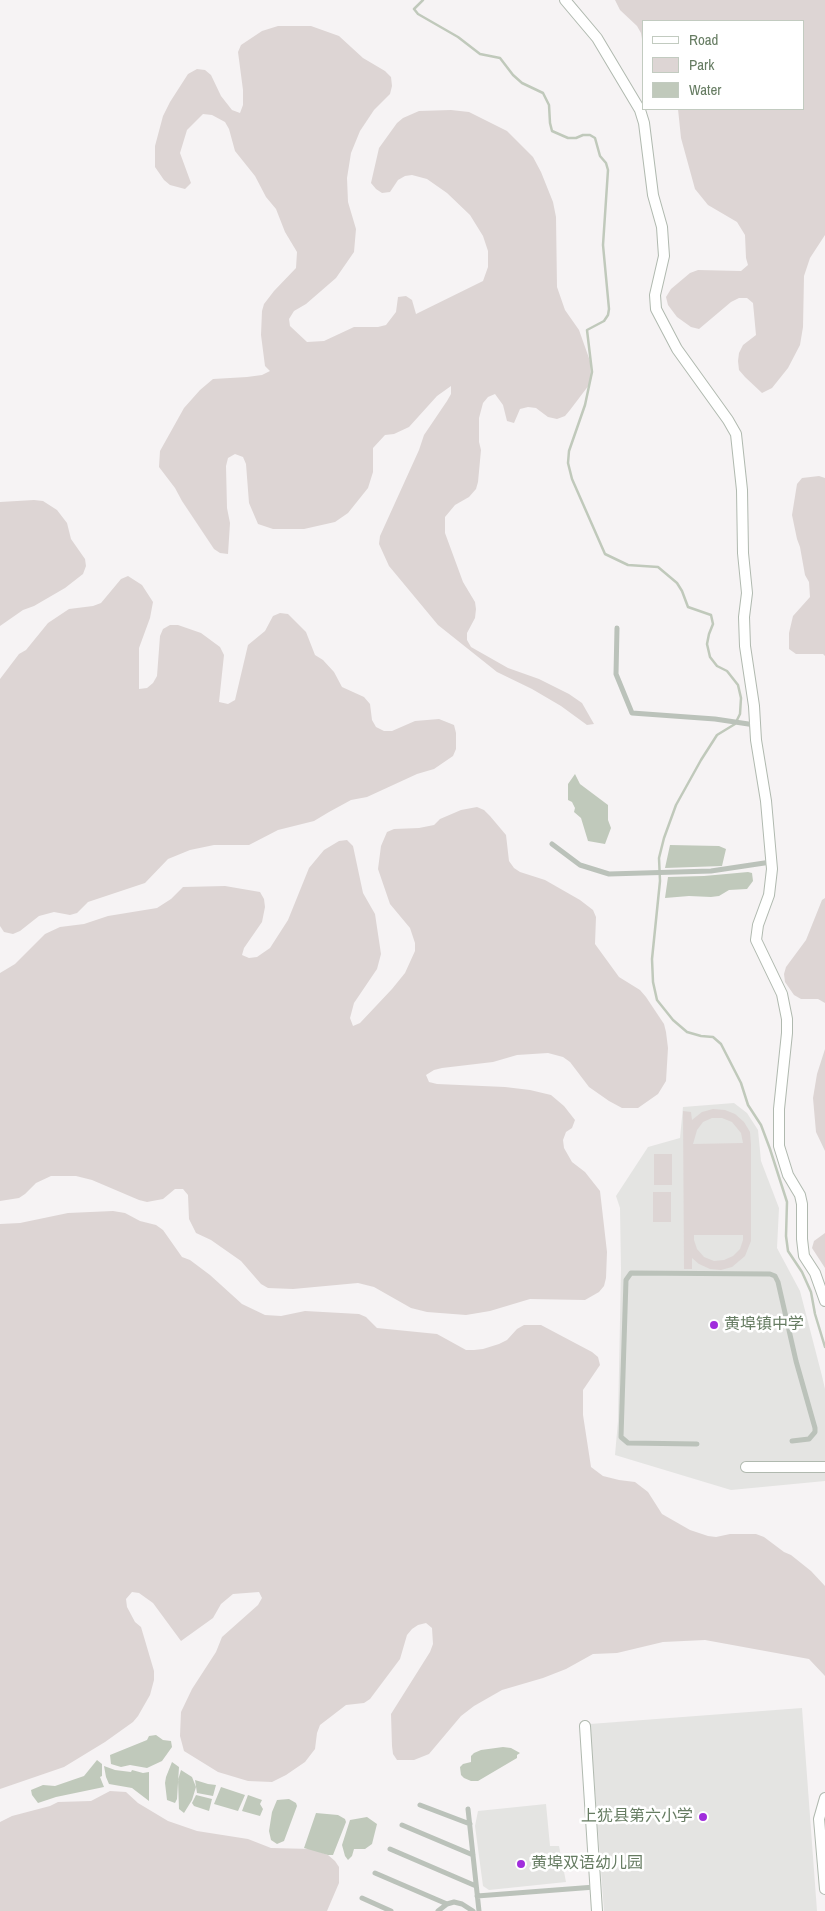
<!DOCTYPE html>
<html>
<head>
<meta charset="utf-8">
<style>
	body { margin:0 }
	#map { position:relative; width:825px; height:1911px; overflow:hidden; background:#f6f3f4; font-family:"Archivo Narrow",sans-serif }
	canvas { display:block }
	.legend { position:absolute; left:642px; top:20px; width:162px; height:90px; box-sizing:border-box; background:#fff; border:1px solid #c2cbc0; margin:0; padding:6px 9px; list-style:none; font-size:15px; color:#667c62 }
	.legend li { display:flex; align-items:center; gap:10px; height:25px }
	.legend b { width:25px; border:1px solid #c2cbc0 }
</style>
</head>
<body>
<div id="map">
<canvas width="825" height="1911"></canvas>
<ul class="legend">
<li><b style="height:6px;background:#fff"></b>Road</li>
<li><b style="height:14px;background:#ddd5d4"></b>Park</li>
<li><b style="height:14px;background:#c0c9bb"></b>Water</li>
</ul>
</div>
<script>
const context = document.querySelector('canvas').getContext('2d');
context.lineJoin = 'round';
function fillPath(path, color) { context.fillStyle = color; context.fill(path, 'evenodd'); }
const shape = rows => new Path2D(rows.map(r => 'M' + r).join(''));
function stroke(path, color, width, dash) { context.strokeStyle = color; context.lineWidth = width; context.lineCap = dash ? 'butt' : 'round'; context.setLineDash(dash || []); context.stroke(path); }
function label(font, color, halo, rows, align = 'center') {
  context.font = font + ' "Archivo Narrow","Noto Sans SC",sans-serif'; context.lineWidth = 5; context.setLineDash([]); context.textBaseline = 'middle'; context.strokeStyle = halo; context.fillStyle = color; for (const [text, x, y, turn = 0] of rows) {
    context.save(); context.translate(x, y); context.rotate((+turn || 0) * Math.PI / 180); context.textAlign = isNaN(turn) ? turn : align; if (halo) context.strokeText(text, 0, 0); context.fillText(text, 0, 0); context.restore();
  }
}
const built = shape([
	[734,1103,747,1113,758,1130,761,1161,779,1208,777,1248,800,1291,822,1376,825,1389,825,1481,731,1490,615,1455,618,1421,621,1269,620,1208,616,1196,648,1147,680,1138,683,1107],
	[802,1708,817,1911,604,1911,590,1724],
	[546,1804,550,1846,559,1846,566,1882,489,1890,483,1886,475,1826,478,1811]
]);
const green = shape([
	[615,0,825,0,825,235,810,258,804,276,803,327,800,345,788,368,772,388,762,393,745,377,739,370,738,361,739,353,743,345,756,335,753,303,747,298,739,298,731,302,699,329,691,327,677,317,668,305,666,297,671,289,690,273,698,270,741,271,748,265,746,258,745,235,737,222,708,205,695,189,681,138,678,109,804,109,804,21,644,21,644,51,641,33,637,26,620,10],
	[278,26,311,26,339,36,363,58,385,71,391,77,392,86,390,94,374,110,360,131,351,153,347,178,348,202,356,229,354,252,336,278,306,304,294,311,289,319,290,326,307,342,324,341,354,327,378,327,386,325,396,312,398,297,406,296,412,300,416,314,483,281,488,267,488,251,483,236,470,215,447,193,427,179,412,175,405,176,398,180,390,192,382,193,376,189,371,183,379,148,397,123,403,118,419,111,451,110,469,112,507,131,533,157,541,172,553,202,556,217,557,287,565,310,579,330,590,361,591,377,589,385,570,410,565,416,557,419,548,417,536,408,528,407,520,409,514,423,507,421,503,405,495,394,488,397,483,403,479,418,479,442,481,450,478,482,476,489,469,497,455,505,445,517,445,533,463,582,475,602,476,609,475,618,467,633,467,640,471,647,508,668,539,679,569,694,582,703,594,724,587,725,561,706,532,689,497,672,438,625,389,566,379,544,380,536,419,450,424,435,447,401,451,394,451,386,437,396,409,427,394,434,385,435,373,448,373,472,368,488,348,513,335,522,304,529,273,529,258,524,249,503,246,464,243,457,235,454,228,458,226,466,227,508,230,523,228,554,220,553,214,549,182,501,175,488,159,467,160,451,184,408,200,390,213,379,247,377,262,375,270,371,265,366,261,335,262,311,264,304,274,291,296,268,297,252,285,232,276,209,266,197,255,176,235,151,229,129,225,122,212,115,203,114,187,130,180,153,191,183,185,189,170,185,164,180,155,167,155,146,163,116,170,102,188,74,197,69,205,70,211,75,221,96,232,110,240,113,243,105,243,90,238,52,241,45,262,31],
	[819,476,825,478,825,656,823,654,796,654,789,649,789,633,793,616,810,597,809,582,805,575,800,547,797,539,792,515,797,484,802,478],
	[34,500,43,501,57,510,67,523,71,539,85,559,86,566,83,574,65,588,34,606,23,610,0,626,0,502],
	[128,576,142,585,153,602,150,618,139,648,139,689,147,688,153,683,157,676,160,636,163,629,170,625,178,625,201,633,220,647,224,655,219,702,228,704,235,700,248,645,265,631,273,616,280,613,288,614,306,632,315,655,323,660,334,672,342,687,364,697,370,704,372,720,376,727,384,731,392,731,415,721,439,719,454,725,456,733,456,749,453,756,434,769,417,774,367,797,351,800,329,812,314,821,278,830,249,845,214,845,190,850,168,859,145,883,88,902,77,913,70,915,54,912,39,916,20,931,13,934,4,932,0,926,0,679,19,654,26,650,48,623,69,609,93,606,101,603,121,579],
	[477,807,484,810,490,816,506,835,509,861,514,868,520,872,545,880,580,900,593,910,596,917,595,944,619,977,640,990,646,997,664,1024,666,1032,668,1048,666,1081,658,1094,638,1108,622,1108,609,1101,589,1087,570,1062,563,1057,548,1053,517,1055,493,1062,442,1068,434,1070,426,1075,429,1082,437,1084,505,1087,530,1090,551,1095,564,1106,575,1120,572,1128,566,1132,563,1140,564,1148,572,1162,585,1172,600,1191,607,1252,606,1278,604,1286,599,1292,585,1300,530,1299,490,1311,466,1315,427,1312,411,1308,374,1287,358,1283,293,1289,268,1288,261,1284,241,1261,211,1240,196,1233,189,1219,188,1195,183,1189,175,1189,163,1199,147,1202,139,1200,92,1180,76,1176,51,1176,36,1183,25,1194,19,1198,0,1201,0,973,15,964,45,934,60,927,84,924,108,916,157,908,171,899,183,887,225,886,260,892,264,899,265,907,262,922,244,948,242,955,249,958,257,957,270,948,288,920,309,868,324,850,339,841,347,840,353,846,363,893,375,914,381,954,377,969,354,1003,350,1018,353,1026,360,1023,392,989,405,973,415,951,415,943,410,928,390,904,378,869,381,846,387,832,394,829,419,828,434,825,440,819,461,810],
	[825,898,825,1003,818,999,801,999,794,995,785,982,784,974,786,967,806,940,822,900],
	[825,1049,825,1151,816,1132,813,1098,817,1074],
	[713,1109,725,1110,735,1114,744,1122,750,1132,751,1144,751,1241,745,1256,732,1267,721,1270,710,1269,699,1264,692,1258,692,1269,684,1269,683,1111,691,1112,692,1120,702,1112],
	[712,1118,722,1118,732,1122,741,1133,743,1143,693,1144,697,1130,703,1122],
	[694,1235,743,1235,743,1240,740,1249,733,1256,724,1260,714,1261,704,1257,697,1249,694,1240],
	[654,1154,672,1154,672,1185,654,1185],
	[653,1192,671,1192,671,1222,653,1222],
	[113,1211,125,1213,140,1221,156,1225,163,1230,182,1257,190,1260,210,1275,242,1304,265,1315,281,1316,305,1311,359,1314,366,1317,377,1328,437,1334,466,1350,474,1350,483,1349,499,1344,507,1340,517,1329,524,1325,541,1325,592,1352,598,1357,600,1365,583,1390,583,1415,591,1467,603,1476,619,1480,635,1482,648,1492,662,1514,690,1530,708,1536,716,1537,730,1534,756,1534,764,1537,784,1552,791,1555,811,1571,825,1586,825,1676,809,1659,705,1640,663,1642,617,1653,593,1654,566,1669,543,1678,502,1690,474,1706,461,1716,429,1754,414,1760,397,1760,393,1754,392,1746,391,1714,430,1652,433,1644,432,1628,426,1623,418,1625,412,1629,407,1635,400,1659,370,1699,364,1703,346,1705,320,1725,317,1733,315,1749,305,1762,286,1775,272,1782,248,1781,218,1772,184,1751,180,1736,181,1712,192,1689,216,1652,222,1637,258,1605,262,1598,259,1592,233,1594,221,1604,213,1618,181,1641,153,1603,139,1593,132,1592,126,1599,127,1607,135,1622,141,1627,154,1671,154,1680,150,1695,138,1716,133,1722,105,1742,64,1767,0,1789,0,1224,20,1223,68,1213],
	[825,1233,825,1268,812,1248,814,1241],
	[110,1791,126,1792,138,1803,168,1821,197,1831,248,1839,271,1848,312,1849,328,1855,335,1861,339,1867,339,1883,327,1911,0,1911,0,1822,12,1816,50,1806,58,1802,91,1801]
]);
const water = shape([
	[575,774,580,784,608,805,608,820,611,828,605,844,588,841,581,818,574,812,575,808,572,802,568,800,568,784],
	[670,845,719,846,726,849,722,866,665,868],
	[748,872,752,873,753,881,747,889,729,890,719,896,711,897,689,896,665,898,668,877,704,876],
	[156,1735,163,1740,171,1741,172,1747,162,1761,147,1768,130,1765,121,1767,111,1764,110,1755,147,1740,149,1736],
	[503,1747,511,1748,520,1753,517,1755,517,1758,478,1781,471,1781,464,1778,461,1775,460,1767,463,1764,471,1762,471,1756,474,1753,481,1750],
	[97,1760,102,1764,102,1776,100,1777,104,1787,56,1797,38,1803,32,1795,31,1790,43,1785,55,1786,84,1776],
	[172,1762,179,1767,177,1799,175,1803,167,1800,165,1783,166,1777],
	[104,1766,115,1770,131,1772,132,1770,143,1773,149,1772,149,1801,132,1788,109,1784,106,1777],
	[181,1770,192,1777,196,1787,192,1800,184,1813,179,1809,178,1780],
	[195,1780,208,1784,216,1785,213,1796,197,1793],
	[221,1787,245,1795,238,1811,214,1804],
	[196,1795,212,1799,209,1811,194,1806,192,1803],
	[248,1795,262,1800,260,1804,263,1809,260,1816,242,1811],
	[289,1799,296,1803,297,1806,284,1841,277,1844,271,1840,269,1831,272,1812,277,1800],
	[316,1813,338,1815,345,1819,346,1822,333,1855,328,1855,304,1848],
	[367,1817,377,1824,372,1844,365,1849,354,1849,352,1856,348,1860,345,1856,342,1845,350,1820]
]);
const stream = shape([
	[423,0,414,9,418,14,458,37,480,54,500,58,513,75,522,83,543,93,549,105,550,123,552,131,568,138,576,138,583,135,590,135,595,138,600,156,606,163,608,170,603,245,609,309,608,315,604,321,587,330,592,372,585,405,569,451,568,463,572,479,605,554,628,565,658,567,677,583,682,591,688,607,711,615,713,624,709,634,707,644,710,657,717,666,727,671,738,685,741,698,740,714,735,724,717,735,701,760,676,805,664,838,659,858,660,881,652,959,653,982,657,1000,673,1020,687,1032,701,1036,713,1037,721,1044,741,1083,748,1105,761,1125,770,1149,787,1202,786,1236,788,1251,802,1272,811,1292,815,1314,825,1347]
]);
const street = shape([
	[617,628,616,674,632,713,715,719,755,725],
	[552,844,580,865,609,874,711,871,771,862],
	[697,1444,628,1443,621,1437,626,1280,631,1273,770,1274,775,1276,778,1282,796,1361,815,1428,815,1432,809,1439,792,1441],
	[420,1805,470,1824],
	[468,1809,479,1911],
	[402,1825,473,1855],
	[390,1849,476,1886],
	[375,1873,447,1904],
	[477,1896,595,1887],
	[362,1898,391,1911],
	[438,1911,447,1904,454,1902,462,1904,473,1911]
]);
const secondary = shape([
	[565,0,597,38,640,110,644,123,653,195,662,227,663,242,664,256,655,295,656,309,677,349,728,420,736,434,742,490,743,553,747,593,744,617,745,646,754,706,756,740,766,801,772,869,769,895,758,925,756,940,782,994,787,1019,787,1033,779,1109,779,1146,788,1175,800,1195,802,1204,802,1239,804,1256,815,1273,825,1301],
	[746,1467,825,1467],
	[585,1726,597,1911],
	[825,1798,819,1819,825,1889]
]);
const markers = [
	[714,1325,5,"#a02ddc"],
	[703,1817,5,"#a02ddc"],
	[521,1864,5,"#a02ddc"]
];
const poiNames = [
	["黄埠镇中学",724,1325],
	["上犹县第六小学",693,1817,"right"],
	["黄埠双语幼儿园",531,1864]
];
fillPath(built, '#e4e4e2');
fillPath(green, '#ddd5d4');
fillPath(water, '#c0c9bb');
stroke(stream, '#c0c9bb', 2.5);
stroke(secondary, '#b0b9af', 12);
stroke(street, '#bbc2ba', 5);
stroke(secondary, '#fff', 10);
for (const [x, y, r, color] of markers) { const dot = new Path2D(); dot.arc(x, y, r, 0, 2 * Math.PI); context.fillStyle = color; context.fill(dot); stroke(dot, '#fff', 2); }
label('16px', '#667c62', '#fff', poiNames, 'left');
</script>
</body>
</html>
